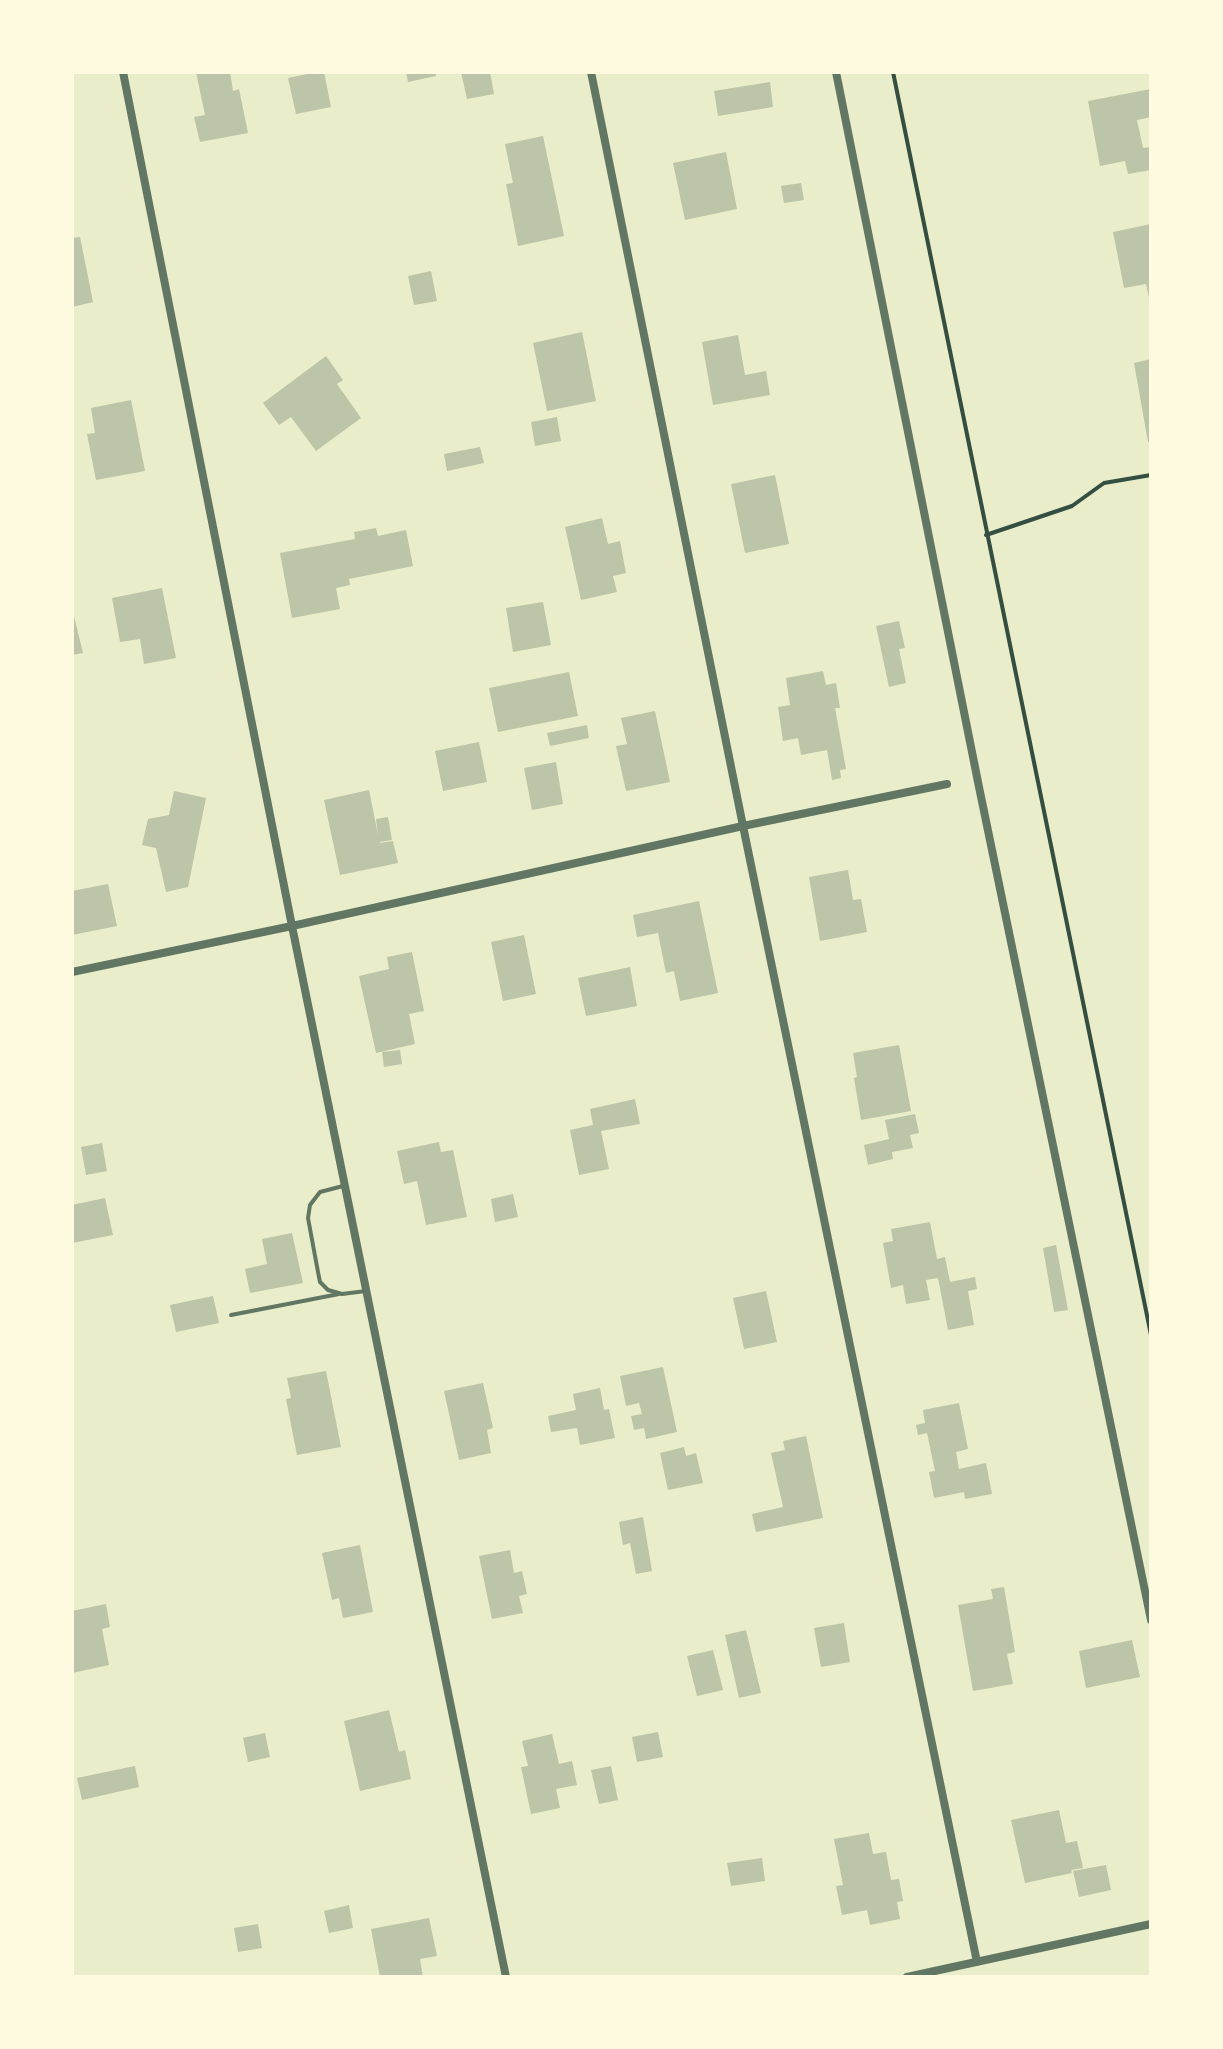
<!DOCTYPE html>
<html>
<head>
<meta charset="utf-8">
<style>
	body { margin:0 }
	#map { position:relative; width:1223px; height:2049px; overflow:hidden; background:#e9edc9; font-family:Manrope,sans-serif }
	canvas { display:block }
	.frame { position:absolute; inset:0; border:74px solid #fefae0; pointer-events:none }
</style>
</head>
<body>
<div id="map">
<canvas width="1223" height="2049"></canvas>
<div class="frame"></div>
</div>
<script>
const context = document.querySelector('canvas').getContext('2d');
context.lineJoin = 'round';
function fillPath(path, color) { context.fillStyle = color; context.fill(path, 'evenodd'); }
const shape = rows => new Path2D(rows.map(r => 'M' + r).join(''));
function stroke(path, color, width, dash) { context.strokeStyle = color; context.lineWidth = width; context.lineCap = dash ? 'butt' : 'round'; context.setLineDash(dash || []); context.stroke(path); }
const building = shape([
	[196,72,230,72,233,91,239,89,248,133,200,142,194,117,205,115],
	[317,72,324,72,331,107,296,114,288,78],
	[406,72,436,72,436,76,408,82],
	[461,72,490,72,494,94,467,99],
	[770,82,773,107,718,116,714,91],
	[1151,89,1151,117,1137,120,1143,148,1151,147,1151,170,1128,174,1125,161,1100,166,1088,101],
	[543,136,564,236,518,246,506,184,513,183,505,144],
	[726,152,737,209,685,220,673,163],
	[801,183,804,200,784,203,781,186],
	[1151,224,1151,302,1150,302,1146,284,1124,288,1113,232],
	[80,237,93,302,72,307,72,238],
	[431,271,437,301,414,305,408,276],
	[582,332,596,401,547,411,533,343],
	[738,335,745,375,766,371,770,395,713,405,702,342],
	[326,356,343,380,337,384,361,418,316,451,291,417,279,425,263,403],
	[1151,359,1151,442,1148,442,1134,363],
	[131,400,145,471,96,480,87,434,95,433,91,408],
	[557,417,561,441,535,446,531,422],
	[480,447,484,463,447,471,444,454],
	[775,475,789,544,745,553,731,484],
	[602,518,608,544,620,541,626,573,613,576,617,592,581,600,565,527],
	[376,528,378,536,406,530,413,566,349,579,350,585,336,588,340,609,292,618,280,553,355,539,354,532],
	[162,588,176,658,144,664,140,639,120,642,112,598],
	[543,602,551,645,513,652,506,608],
	[72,608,83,653,72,655],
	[899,621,905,648,899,649,906,683,889,687,876,626],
	[823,671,826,685,836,683,840,708,835,708,846,769,840,770,841,778,832,780,827,750,801,755,798,738,783,741,778,707,790,705,786,678],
	[569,672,578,716,498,732,489,688],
	[655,711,670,782,626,791,616,746,627,744,621,718],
	[587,725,589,738,550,746,547,733],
	[479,742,487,782,443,791,435,751],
	[556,762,563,804,532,810,524,768],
	[369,790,378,835,376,819,388,817,392,840,380,842,380,843,393,841,398,863,340,875,324,800],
	[174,791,206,798,188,887,166,892,156,848,142,845,148,819,169,815],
	[848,870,853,900,861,899,867,932,820,941,809,877],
	[108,884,117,926,72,935,72,891],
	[699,901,718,993,680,1001,674,971,666,973,658,933,637,937,633,915],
	[524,935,536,994,503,1001,491,942],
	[412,952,424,1011,409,1014,415,1044,376,1053,359,976,389,969,387,957],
	[630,967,637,1006,586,1016,578,978],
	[899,1045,911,1111,861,1120,854,1078,857,1077,853,1053],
	[400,1050,402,1064,384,1067,382,1052],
	[635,1099,640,1124,601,1131,609,1169,579,1175,570,1130,593,1125,590,1109],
	[915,1114,919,1133,910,1135,913,1148,892,1152,893,1159,868,1165,864,1145,889,1139,885,1120],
	[439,1142,441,1152,453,1150,467,1217,426,1225,417,1181,404,1184,397,1151],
	[102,1143,107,1171,86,1175,81,1147],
	[513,1194,518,1217,495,1222,491,1199],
	[105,1198,113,1235,72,1243,72,1205],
	[930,1222,937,1259,945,1257,950,1282,975,1277,977,1289,968,1291,974,1325,948,1330,938,1278,926,1280,930,1300,906,1304,903,1285,891,1288,883,1243,893,1241,891,1229],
	[292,1233,303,1283,250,1293,245,1269,267,1264,262,1239],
	[1056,1245,1068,1310,1054,1312,1043,1248],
	[766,1291,777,1342,744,1349,733,1298],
	[213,1296,219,1323,176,1332,170,1305],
	[663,1367,677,1432,646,1439,644,1428,634,1430,631,1416,642,1414,639,1403,626,1406,620,1376],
	[326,1371,341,1447,297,1455,286,1399,291,1398,287,1378],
	[483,1383,493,1428,487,1430,491,1453,459,1460,444,1391],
	[600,1388,604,1410,609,1409,615,1438,580,1445,577,1428,551,1432,548,1416,576,1410,573,1394],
	[959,1403,968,1449,956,1452,959,1469,986,1463,992,1494,965,1499,964,1492,934,1498,929,1472,935,1471,927,1433,918,1435,916,1425,925,1423,923,1410],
	[806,1436,823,1518,756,1532,752,1514,783,1507,771,1453,785,1450,783,1441],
	[684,1447,686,1456,696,1453,703,1483,668,1490,660,1453],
	[643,1517,652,1571,636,1574,630,1543,623,1545,619,1522],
	[360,1545,373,1612,343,1618,339,1598,332,1600,322,1553],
	[510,1550,514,1573,522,1571,527,1594,519,1596,523,1613,492,1619,479,1556],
	[1004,1587,1015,1652,1007,1654,1013,1684,973,1691,958,1605,993,1599,991,1589],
	[106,1604,110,1627,102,1629,109,1665,72,1673,72,1611],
	[844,1623,850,1662,821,1667,814,1628],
	[746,1630,761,1693,739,1698,725,1635],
	[1132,1640,1140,1677,1086,1688,1079,1651],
	[713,1650,723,1690,697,1696,687,1656],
	[389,1710,399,1752,405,1750,411,1779,360,1791,344,1721],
	[658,1732,663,1757,637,1762,632,1737],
	[265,1733,270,1757,248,1762,243,1738],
	[552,1734,559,1764,572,1761,577,1785,556,1789,560,1808,531,1814,521,1767,528,1766,522,1741],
	[135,1766,139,1787,82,1800,77,1778],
	[611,1766,618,1800,599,1804,591,1770],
	[1059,1810,1066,1843,1077,1841,1083,1868,1071,1870,1072,1873,1025,1883,1011,1820],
	[869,1833,873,1854,886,1852,891,1880,899,1879,903,1901,897,1902,900,1919,870,1925,867,1910,842,1915,836,1886,843,1885,834,1839],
	[762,1858,765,1881,731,1886,727,1863],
	[1106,1865,1111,1890,1079,1897,1073,1871],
	[349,1905,353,1928,329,1933,324,1911],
	[429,1918,437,1956,420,1959,423,1977,380,1977,371,1929],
	[258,1924,262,1948,238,1952,234,1928]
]);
const path = shape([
	[893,72,1151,1335],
	[986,535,1072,506,1104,483,1151,475]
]);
const service = shape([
	[343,1186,320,1192,310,1205,308,1218,318,1272,320,1282,328,1290,342,1294,366,1291],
	[231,1315,339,1294]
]);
const minor = shape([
	[123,72,292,926,506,1977],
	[591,72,743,826,977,1962],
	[836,72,979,787,1151,1620],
	[72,972,292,926,743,826,947,784],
	[907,1977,1151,1924]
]);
fillPath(building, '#bcc5a7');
stroke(path, '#344e41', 4);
stroke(service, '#617663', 4);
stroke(minor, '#617663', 8);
</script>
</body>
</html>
